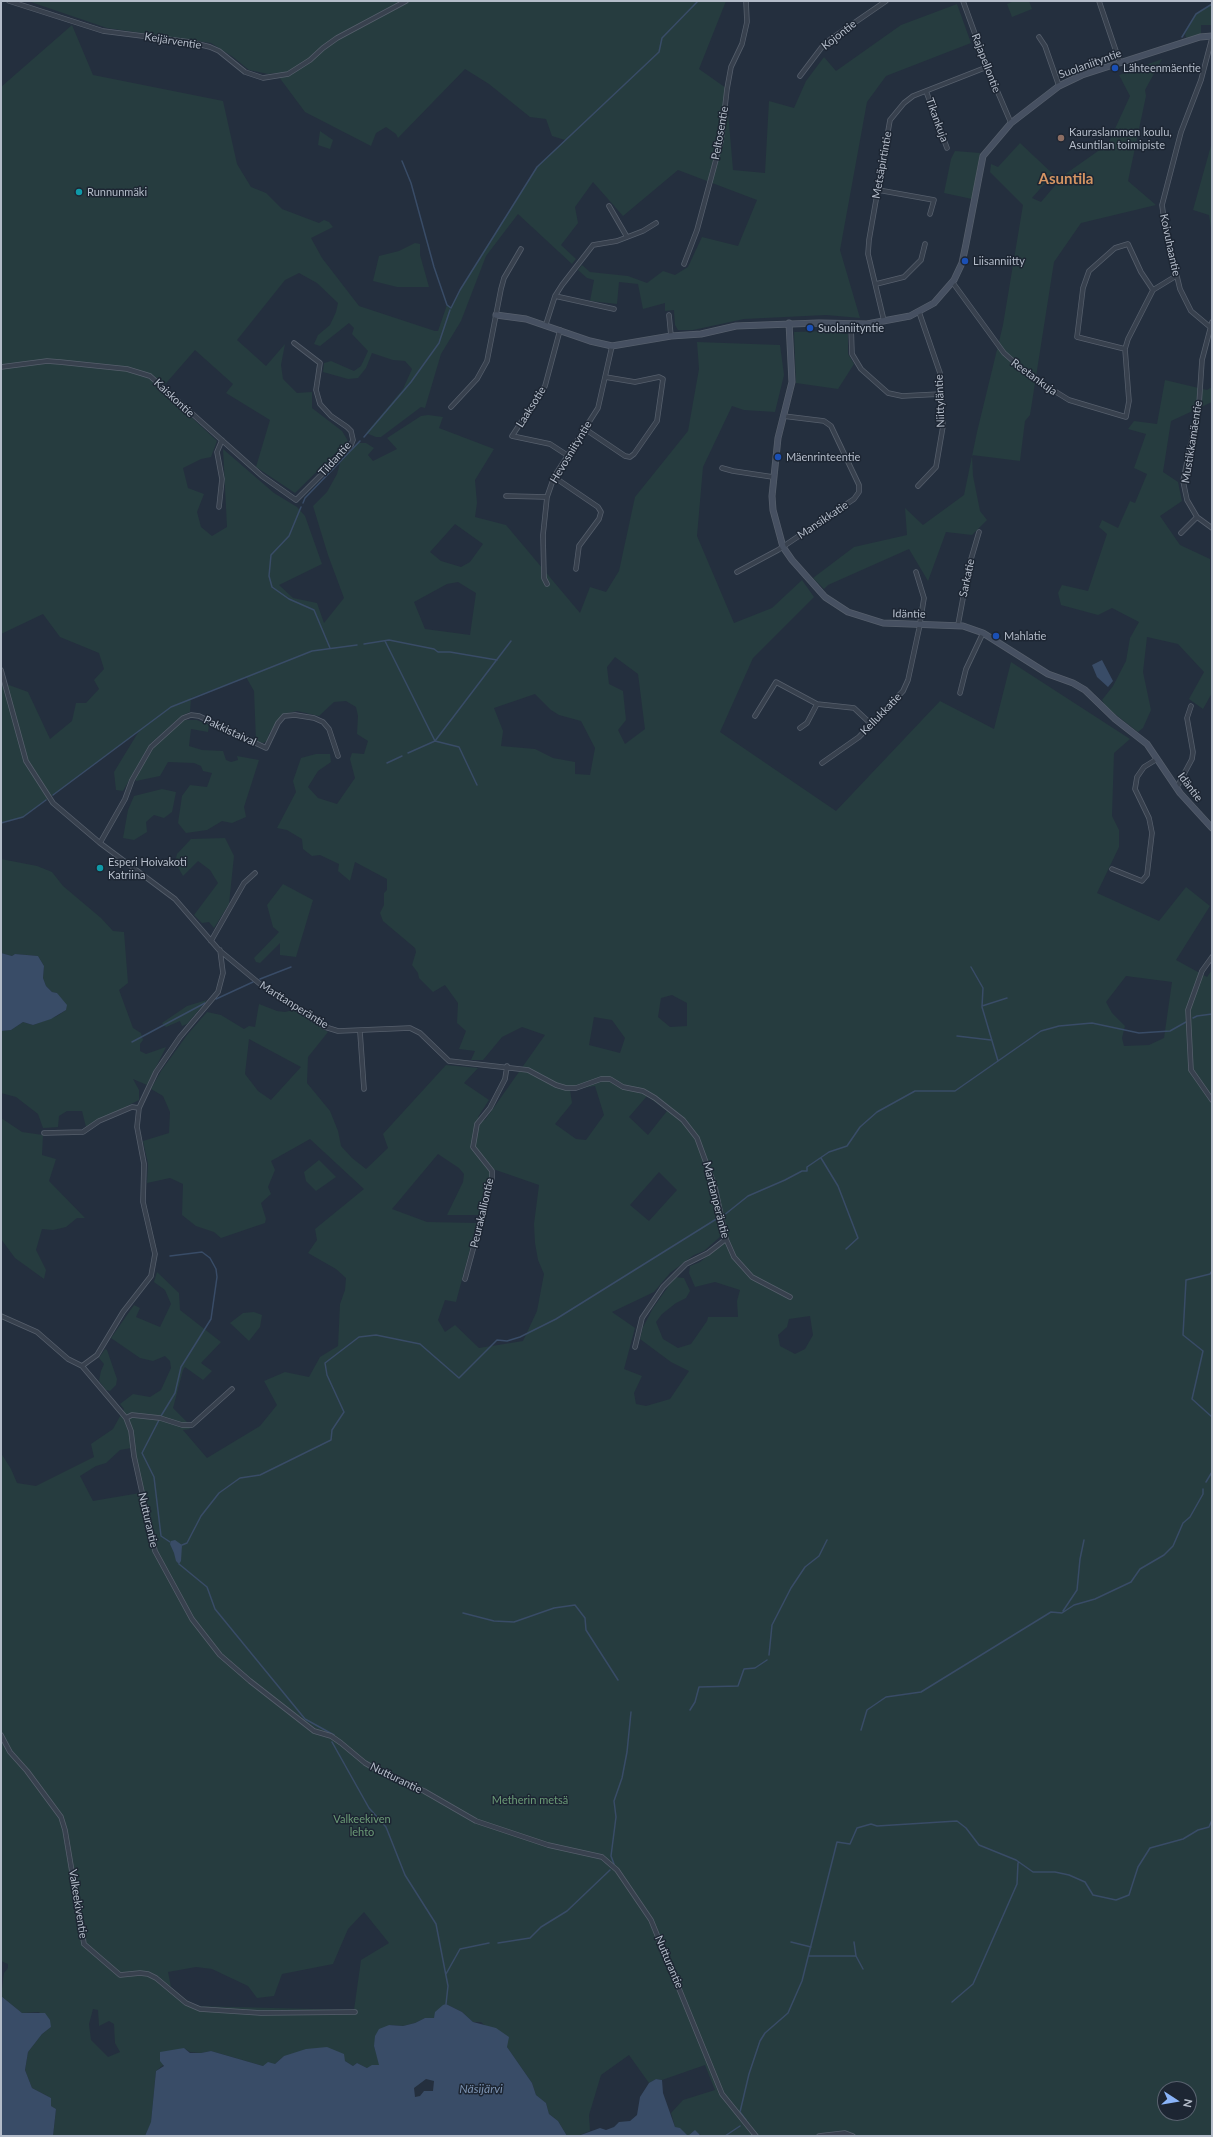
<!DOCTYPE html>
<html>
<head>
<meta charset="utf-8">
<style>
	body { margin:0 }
	#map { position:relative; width:1213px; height:2137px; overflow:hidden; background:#242f3e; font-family:Lato,sans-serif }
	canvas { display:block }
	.frame { position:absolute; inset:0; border:2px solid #b4bcc9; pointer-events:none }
	.north { position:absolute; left:1157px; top:2081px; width:40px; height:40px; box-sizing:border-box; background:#1d2633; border:1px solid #59626f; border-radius:50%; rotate:102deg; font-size:11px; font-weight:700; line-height:16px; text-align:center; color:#b4bcc9 }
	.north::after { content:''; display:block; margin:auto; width:14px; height:18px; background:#8ab4f8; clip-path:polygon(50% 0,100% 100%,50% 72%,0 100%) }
</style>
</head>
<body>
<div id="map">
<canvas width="1213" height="2137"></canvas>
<div class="frame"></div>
<div class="north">N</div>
</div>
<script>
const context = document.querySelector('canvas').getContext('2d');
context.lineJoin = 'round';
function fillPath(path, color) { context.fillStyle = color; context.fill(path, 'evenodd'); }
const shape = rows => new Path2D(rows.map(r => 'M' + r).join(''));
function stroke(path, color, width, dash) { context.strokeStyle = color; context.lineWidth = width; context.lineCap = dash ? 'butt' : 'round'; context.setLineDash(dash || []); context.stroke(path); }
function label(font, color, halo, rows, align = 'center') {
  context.font = font + ' Lato,sans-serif'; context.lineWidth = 3; context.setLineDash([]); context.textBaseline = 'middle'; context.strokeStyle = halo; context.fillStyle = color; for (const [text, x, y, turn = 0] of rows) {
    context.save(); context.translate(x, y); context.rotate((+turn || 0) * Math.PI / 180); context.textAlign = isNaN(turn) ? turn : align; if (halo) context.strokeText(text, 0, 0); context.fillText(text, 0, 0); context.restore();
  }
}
const green = shape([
	[28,1,726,1,699,69,726,88,733,170,765,173,769,101,794,108,806,81,824,57,836,71,901,25,957,4,971,43,886,76,867,102,840,250,860,318,826,315,744,319,693,330,678,330,675,325,674,310,665,311,665,303,643,309,638,284,619,282,617,304,590,301,594,280,587,278,578,270,582,265,590,272,628,276,647,283,663,271,675,275,688,267,702,237,738,246,757,200,678,170,623,216,593,182,575,207,578,223,561,245,576,259,572,264,518,214,486,256,461,321,441,354,425,408,421,407,381,437,376,437,366,433,403,389,412,369,405,361,393,360,372,353,366,368,358,378,348,379,323,372,324,363,331,361,354,371,361,366,368,351,352,334,354,328,349,323,320,346,314,344,318,335,330,325,336,312,338,303,317,283,299,273,285,280,237,340,266,366,285,344,281,365,283,379,297,393,312,392,312,408,342,431,348,441,295,493,256,467,270,420,226,393,233,384,195,350,161,389,217,441,211,457,201,459,183,468,188,488,204,494,197,512,201,527,212,536,227,527,223,449,274,493,297,507,305,516,322,564,279,585,293,598,317,603,324,623,344,598,328,555,313,506,327,492,337,474,340,463,358,443,366,443,374,448,368,455,373,461,397,449,387,438,421,416,428,415,443,417,439,428,494,449,475,480,477,503,475,517,506,525,580,613,590,587,606,592,619,571,635,497,688,431,699,369,697,342,780,345,784,375,775,412,744,410,732,406,703,467,697,536,734,623,772,608,802,580,814,597,753,658,720,732,836,811,940,701,994,729,1011,662,1130,739,1114,753,1112,816,1119,830,1119,847,1097,893,1159,921,1186,887,1210,906,1176,960,1207,977,1212,970,1212,2136,701,2136,700,2134,688,2136,675,2127,671,2113,683,2100,715,2090,705,2065,662,2080,656,2079,649,2083,629,2055,601,2075,589,2115,590,2131,578,2136,567,2136,558,2121,549,2114,546,2103,536,2095,532,2083,507,2047,481,2022,473,2022,462,2012,446,2004,434,2018,425,2018,415,2023,403,2026,389,2025,374,2046,380,2066,367,2068,357,2063,353,2066,345,2061,284,2056,275,2064,263,2066,211,2051,201,2053,190,2052,184,2048,156,2071,151,2123,145,2136,53,2136,56,2109,51,2106,51,2098,32,2088,25,2070,28,2052,42,2034,51,2027,39,2012,22,2013,1,1996,4,1973,8,1968,8,1964,1,1961,1,1453,11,1469,17,1483,36,1486,94,1457,91,1444,113,1429,124,1409,120,1404,133,1394,150,1397,161,1390,171,1368,170,1361,165,1356,153,1361,140,1358,111,1338,134,1305,140,1308,136,1317,160,1327,171,1304,165,1290,154,1282,157,1272,179,1293,180,1310,221,1342,201,1363,212,1371,203,1380,185,1367,183,1370,173,1408,187,1422,190,1429,183,1430,207,1458,260,1426,277,1405,264,1381,285,1372,309,1377,320,1357,338,1346,340,1304,345,1290,346,1278,336,1269,308,1253,317,1240,315,1229,364,1189,310,1139,271,1161,275,1170,268,1187,271,1194,261,1203,266,1219,265,1223,221,1238,214,1232,196,1226,182,1215,183,1184,170,1178,147,1183,148,1164,143,1141,169,1133,170,1112,163,1096,151,1089,161,1071,187,1035,207,1012,221,1015,244,1029,249,1026,255,1027,259,1004,277,1011,285,1012,293,1010,328,1032,308,1057,307,1083,330,1111,338,1131,341,1146,352,1158,366,1169,388,1148,383,1134,446,1065,478,1068,464,1083,489,1100,478,1117,485,1120,545,1035,522,1027,502,1037,483,1060,471,1060,475,1051,459,1049,466,1031,457,1023,458,1003,445,985,433,992,419,978,418,973,412,965,416,952,415,948,383,921,380,913,384,905,384,893,387,890,387,879,355,862,350,881,338,871,339,864,320,855,312,856,303,849,302,839,287,830,277,828,296,792,293,781,301,758,316,754,330,754,331,762,318,771,308,787,318,798,337,804,355,778,350,759,352,753,364,754,368,741,357,734,358,716,356,707,346,701,334,702,319,716,297,711,283,714,269,734,267,741,263,743,256,741,254,691,246,677,191,698,190,712,183,715,150,744,123,791,116,790,114,772,139,731,23,817,1,823,1,684,9,685,28,692,50,739,72,721,76,703,86,703,99,689,94,680,104,669,99,653,60,637,43,614,1,634,1,87,72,25,93,75,223,101,237,164,251,187,266,193,282,209,319,223,324,220,329,222,333,227,311,238,322,258,359,306,435,331,438,331,447,305,451,307,460,290,537,167,565,140,552,136,546,119,530,117,489,84,465,69,398,138,396,134,386,127,376,133,371,146,305,112,276,73,268,74,249,70,233,57,211,43,107,28],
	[455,524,483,544,470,562,461,567,441,561,430,552],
	[458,582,476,593,470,635,425,629,414,602,447,584],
	[615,657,638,674,645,729,625,744,618,730,626,720,623,691,609,684,607,667],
	[535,694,551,710,559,715,581,721,595,748,590,775,575,774,575,762,553,758,535,749,501,746,503,731,494,708],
	[1126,976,1172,982,1164,1038,1149,1045,1124,1046,1122,1038,1125,1026,1112,1013,1106,1002],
	[672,995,687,1003,687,1026,670,1027,658,1017,661,998],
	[594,1017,612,1020,625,1038,620,1053,589,1045],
	[249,1039,301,1067,271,1100,258,1091,245,1074],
	[595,1086,604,1115,586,1140,576,1139,555,1124,572,1103,570,1090],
	[647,1096,667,1111,648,1135,629,1117],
	[438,1154,459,1168,464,1174,463,1182,447,1215,479,1215,493,1169,539,1185,534,1224,535,1243,538,1260,544,1274,537,1311,523,1341,479,1348,455,1325,445,1332,438,1320,445,1300,456,1302,477,1223,427,1222,392,1209],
	[659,1172,677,1190,649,1221,630,1205],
	[721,1236,722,1244,700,1262,690,1266,689,1273,695,1287,715,1282,740,1290,737,1301,738,1317,708,1317,707,1321,691,1344,678,1348,663,1339,656,1322,662,1314,676,1303,686,1298,690,1291,684,1278,675,1277,653,1308,643,1327,640,1339,671,1362,689,1371,670,1399,646,1406,636,1404,634,1393,642,1376,624,1369,635,1328,612,1312,654,1292,670,1273,694,1255,704,1251],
	[810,1316,813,1335,805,1349,795,1354,780,1346,778,1335,787,1327,789,1319],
	[131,1448,140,1493,93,1501,80,1476,96,1466,106,1463,120,1450],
	[364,1912,389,1943,361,1960,354,2010,194,2006,171,1987,168,1972,196,1967,212,1969,248,1986,257,1998,274,1996,282,1974,333,1964,348,1929],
	[93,2009,98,2010,99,2026,109,2021,114,2024,115,2043,120,2052,108,2057,91,2040,89,2024],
	[1165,2089,1189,2089,1189,2113,1165,2113],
	[1014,1,1029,1,1032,9,1012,17,1007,4],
	[1212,4,1211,25,1201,25,1201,34,1186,38,1185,34,1196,14],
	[1162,59,1145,90,1146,96,1128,181,1156,205,1081,223,1054,262,1030,415,1025,421,1020,461,972,455,973,476,980,511,987,520,972,535,946,532,928,581,909,549,828,585,824,589,813,578,854,547,907,535,905,508,923,525,964,495,977,432,1003,325,1023,205,990,172,991,164,998,167,1020,143,1053,174,1032,198,1041,202,1064,175,1108,144,1130,96,1119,75],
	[320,131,333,140,330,149,318,145],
	[1212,142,1212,235,1209,215,1193,210],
	[955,151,980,153,972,199,944,193,951,159],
	[415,243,420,244,420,255,429,287,397,287,373,281,379,256,399,251],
	[828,331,848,334,848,354,854,364,838,389,796,383,794,332],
	[1165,380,1207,390,1212,387,1212,402,1171,421,1163,472,1178,482,1182,501,1160,516,1180,545,1210,559,1212,693,1203,709,1189,699,1204,672,1178,644,1147,637,1143,672,1151,710,1143,728,1138,732,1106,707,1102,700,1113,686,1126,661,1130,638,1139,622,1112,608,1098,615,1061,605,1058,593,1062,585,1088,591,1107,534,1099,527,1102,520,1118,528,1130,501,1135,503,1147,474,1134,468,1146,434,1128,429,1134,421,1157,424],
	[184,720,197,720,209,725,208,732,191,729,189,746,202,750,223,751,226,760,231,762,238,760,237,756,259,760,244,807,246,817,232,823,222,821,207,830,186,833,178,823,182,796,190,785,207,787,212,773,203,771,201,766,194,763,168,762,160,776,136,781,135,778,158,741],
	[162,789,176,792,172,812,164,818,154,815,146,822,147,832,134,840,123,838,128,810,134,796],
	[225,838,234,856,229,904,214,928,209,922,202,923,194,915,218,883,210,870,198,861,183,876,175,862,177,854,191,839],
	[1,859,37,866,52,872,63,886,101,918,113,931,124,932,128,983,119,990,133,1028,141,1033,143,1040,140,1044,140,1051,146,1054,166,1047,147,1085,133,1079,139,1090,139,1100,86,1127,82,1111,67,1111,59,1116,58,1127,43,1128,38,1114,16,1097,1,1093,1,1031,11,1030,23,1022,33,1025,57,1016,66,1010,57,993,52,992,46,986,43,978,44,966,38,956,15,954,12,956,1,953],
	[283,884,313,900,296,957,280,955,280,943,260,963,256,962,254,958,279,932,273,927,267,905],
	[207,1000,187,1024,182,1026,180,1021,166,1027,162,1023,187,1006],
	[1,1118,22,1132,43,1135,42,1155,56,1159,49,1181,85,1218,77,1218,66,1227,53,1230,42,1229,36,1250,46,1270,44,1279,15,1258,1,1239],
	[319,1160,336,1177,316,1191,306,1181,304,1172],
	[254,1312,262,1315,260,1327,249,1341,230,1323,243,1313],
	[105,1349,107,1350,117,1379,116,1385,110,1391,106,1390,99,1381,101,1371,104,1364,99,1358]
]);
const water = shape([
	[1102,660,1113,681,1108,687,1097,677,1092,665],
	[1,953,12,956,15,954,38,956,44,966,43,978,46,986,52,992,57,993,67,1005,66,1010,51,1019,33,1025,23,1022,11,1030,1,1031],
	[175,1540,182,1545,181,1561,179,1564,176,1561,174,1553,170,1544,171,1541],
	[1,1996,22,2013,45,2013,50,2020,51,2027,42,2034,28,2052,25,2070,32,2088,51,2098,51,2106,56,2109,53,2136,1,2136],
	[446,2004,462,2012,473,2022,496,2028,509,2037,507,2047,532,2083,536,2095,546,2103,549,2114,558,2121,567,2136,145,2136,151,2122,156,2071,164,2066,160,2061,160,2052,184,2048,190,2053,201,2053,211,2051,263,2066,268,2062,275,2064,284,2056,306,2049,327,2047,344,2054,345,2061,353,2066,357,2063,367,2068,372,2065,379,2065,374,2046,375,2036,379,2029,389,2025,403,2026,415,2023,425,2018,434,2018,435,2012,443,2005],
	[426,2079,434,2081,433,2091,424,2091,420,2096,415,2097,414,2088],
	[656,2079,662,2080,663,2093,675,2127,680,2128,688,2136,695,2130,701,2136,578,2136,600,2128,606,2130,614,2127,619,2122,630,2121,637,2115,640,2097,649,2083]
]);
const stream = shape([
	[1182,37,1196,14,1212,4],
	[402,161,411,183,434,267,447,305,451,308],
	[451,308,460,290,537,167,659,52,662,38,698,1],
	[364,437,411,382,439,343,450,310],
	[303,503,305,498,360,441],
	[301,507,289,536,271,555,269,576,272,587,289,599,314,610,330,648],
	[385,641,435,741,459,747,477,785],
	[364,644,389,640,434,649,438,652,450,652,497,660],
	[408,753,435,741,511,641],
	[387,763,402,756],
	[53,795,171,707,312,651,357,645],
	[1,823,23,817,46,800],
	[971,967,983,988,982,1007,998,1061],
	[260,979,291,967],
	[216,999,253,982],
	[982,1006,1007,998],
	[1193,1018,1197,1016,1212,1014],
	[957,1036,991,1040],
	[132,1042,205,1003],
	[821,1158,838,1186,858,1238,846,1249],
	[723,1216,748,1196,785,1180,802,1171,807,1171,807,1167,829,1152,847,1146,860,1127,877,1112,915,1091,955,1091,1041,1031,1059,1026,1092,1023,1139,1033,1170,1031,1186,1022],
	[1212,1271,1210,1274,1186,1280,1183,1335,1203,1351,1192,1399,1212,1417],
	[161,1416,175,1393,181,1367,211,1319,217,1277,216,1269,210,1258,202,1252,170,1256],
	[159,1420,142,1453,154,1477,161,1536,170,1542],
	[1206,1482,1212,1472],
	[182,1545,187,1543,201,1516,219,1493,240,1478,260,1475,331,1440,332,1430,344,1412,327,1375,325,1363,359,1337,376,1335,420,1344,459,1378,497,1340,507,1341,520,1337,556,1319,718,1218],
	[179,1564,207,1587,215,1609,305,1719,334,1735],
	[1063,1611,1077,1590,1080,1559,1084,1540],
	[463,1613,494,1621,514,1622,554,1608,575,1605,585,1618,586,1630,618,1680],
	[769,1655,772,1625,791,1588,805,1567,819,1556,827,1540],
	[690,1710,695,1702,699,1687,738,1686,744,1669,755,1668,767,1660],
	[861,1730,867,1710,886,1697,921,1692,1051,1612,1062,1613,1074,1605,1095,1599,1131,1582,1140,1569,1164,1555,1173,1546,1183,1523,1190,1517,1203,1494,1203,1489],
	[332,1742,369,1808,386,1827,405,1875,436,1924,448,1986,446,2004],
	[614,1864,611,1856,616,1817,614,1801,622,1778,627,1752,631,1712],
	[791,1942,811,1947],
	[498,1943,530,1938,541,1927,567,1911,610,1870],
	[809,1956,856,1956,854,1942],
	[856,1956,863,1969],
	[446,1974,460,1949,489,1943],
	[952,2002,973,1984,1017,1884,1018,1863],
	[745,2121,746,2120,740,2112,749,2074,760,2041,765,2033,788,2013,802,1981,837,1842,850,1844,857,1828,871,1824,877,1826,957,1821,966,1828,979,1845,1016,1860,1033,1872,1055,1872,1069,1875,1085,1882,1093,1895,1116,1900,1129,1895,1138,1867,1150,1848,1183,1839,1198,1830,1209,1827,1212,1820],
	[725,2136,740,2126]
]);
const street = shape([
	[9,1,103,31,190,42,210,47,219,51,245,72,263,78,288,74,310,60,323,48,337,38,406,1],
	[963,1,987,67,1011,123],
	[1099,1,1120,63],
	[1039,37,1045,46,1059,86],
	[800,76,825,43,886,1],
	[926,91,947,148],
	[878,190,934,200,930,214],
	[609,206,627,237],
	[684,264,697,230,721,141,727,89,731,67,742,44,747,22,746,1],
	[953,283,1004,353,1030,376,1069,400,1126,417,1129,401,1125,349,1128,339,1153,290,1176,276],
	[876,284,904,277,921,260,925,244],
	[555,296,614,309],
	[669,315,671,336],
	[884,321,868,254,869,240,890,120,904,103,913,96,987,67],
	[1212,322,1202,360,1199,405,1183,481,1187,500,1197,517,1212,528],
	[546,324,555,296,562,285,593,245,617,241,643,231,656,223],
	[851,324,852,354,861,369,888,393,902,396,941,394],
	[1210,327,1191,311,1180,289,1165,226,1162,205,1181,132,1201,80,1212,38],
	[560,330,545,386,512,436,550,444,567,455],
	[1125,349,1077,337,1083,288,1089,271,1115,248,1128,244,1141,272,1153,290],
	[1,367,47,361,60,362,127,369,150,376,262,476,296,500,351,445,353,440,351,431,347,427,331,416,320,404,316,390,320,363,294,343],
	[451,407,477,379,487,361,501,289,504,278,521,249],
	[585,429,625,456,630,457,634,454,657,421,663,379,659,377,635,382,605,377],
	[722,468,733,471,773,477],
	[554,477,598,507,601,512,599,519,579,546,576,569],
	[918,486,936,467,943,426,940,373,919,312],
	[506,496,547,497],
	[219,507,222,479,217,452,222,440],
	[1181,533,1197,517],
	[737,572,778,550,854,499,859,492,859,485,831,426,824,421,783,416],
	[547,584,544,578,543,535,547,497,554,477,598,408,612,346],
	[958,625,969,566,979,532],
	[1,670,26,761,53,803,100,843,175,899,219,950,260,984,325,1027,338,1031,410,1028,420,1033,449,1061,528,1070,556,1085,566,1088,576,1088,601,1079,610,1079,623,1087,643,1091,655,1098,683,1120,697,1138,715,1187,726,1239,734,1257,752,1277,790,1297],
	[960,693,966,669,983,633],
	[755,716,776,682,817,704,854,708,871,724],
	[800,728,807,723,817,704],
	[822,763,859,737,903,691,908,680,919,629,924,598,916,572],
	[1177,787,1192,759,1193,752,1187,718,1191,706],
	[100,843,125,799,132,780,151,747,183,718,191,715,199,716,266,748,278,723,284,716,295,715,314,718,323,722,329,729,338,756],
	[1112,869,1142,881,1147,875,1152,833,1149,818,1135,789,1137,777,1144,767,1157,759],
	[211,941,244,883,255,873],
	[1212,957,1202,971,1188,1010,1191,1070,1212,1100],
	[360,1032,364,1089],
	[44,1133,83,1132,99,1121,132,1107,139,1108],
	[465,1279,492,1179,492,1171,473,1147,477,1124,490,1108,505,1079,507,1066],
	[1,1316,37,1332,68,1359,82,1366,97,1355,123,1312,151,1276,155,1254,143,1202,144,1164,137,1127,139,1108,156,1072,180,1037,218,992,223,973,220,950],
	[635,1347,642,1318,663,1287,686,1264,708,1253,726,1239],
	[82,1366,126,1418,131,1431,134,1456,155,1551,192,1619,220,1655,250,1681,314,1731,331,1736,341,1743,365,1763,379,1771,424,1791,476,1821,548,1845,602,1857,617,1870,651,1920,722,2094,756,2136],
	[126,1418,132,1415,160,1418,182,1425,192,1425,232,1389],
	[1,1735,10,1752,27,1771,61,1817,65,1830,84,1944,120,1975,140,1973,148,1974,156,1978,186,2003,200,2009,261,2013,355,2012],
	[819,2136,845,2133,853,2136]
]);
const secondary = shape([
	[496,315,526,319,590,341,612,346,671,336,701,334,736,326,819,323,867,324,910,316,934,303,954,280,962,263,966,244,983,156,1011,123,1059,86,1082,75,1200,37,1212,36],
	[789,323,792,382,778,438,772,496,773,510,783,547,792,560,825,597,848,612,883,623,963,626,983,633,1048,674,1073,683,1085,690,1115,719,1147,744,1180,793,1212,828]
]);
const markers = [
	[1115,68,4,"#1a4fb4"],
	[1061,138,4,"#8d6e63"],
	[79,192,4,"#0f9aa8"],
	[965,261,4,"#1a4fb4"],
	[810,328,4,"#1a4fb4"],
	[778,457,4,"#1a4fb4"],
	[996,636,4,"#1a4fb4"],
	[100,868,4,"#0f9aa8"]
];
const streetNames = [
	["Kojontie",839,35,-38],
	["Keijärventie",173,41,9],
	["Rajapellontie",986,63,69],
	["Suolaniityntie",1090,64,-20],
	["Tikankuja",937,120,70],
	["Peltosentie",720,133,-80],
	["Metsäpirtintie",882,165,-80],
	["Koivuhaantie",1170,245,78],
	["Reetankuja",1034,377,36],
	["Kaiskontie",174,398,43],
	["Niittyläntie",940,401,-92],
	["Laaksotie",531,407,-58],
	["Mustikkamäentie",1192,442,-81],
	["Hevosniityntie",571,452,-59],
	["Tildantie",335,459,-48],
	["Mansikkatie",823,520,-34],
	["Sarkatie",967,578,-78],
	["Idäntie",909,614,1],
	["Kellukkatie",881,714,-46],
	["Pakkistaival",230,731,25],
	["Idäntie",1190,787,53],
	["Marttanperäntie",294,1005,32],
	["Marttanperäntie",716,1200,76],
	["Peurakalliontie",482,1213,-77],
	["Nutturantie",148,1520,77],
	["Nutturantie",396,1778,26],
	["Valkeekiventie",78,1904,81],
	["Nutturantie",669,1962,67]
];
const poiNames = [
	["Lähteenmäentie",1123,68],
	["Kauraslammen koulu,",1069,132],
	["Asuntilan toimipiste",1069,145],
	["Runnunmäki",87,192],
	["Liisanniitty",973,261],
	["Suolaniityntie",818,328],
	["Mäenrinteentie",786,457],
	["Mahlatie",1004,636],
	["Esperi Hoivakoti",108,862],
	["Katriina",108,875]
];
const parkNames = [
	["Metherin metsä",530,1800],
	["Valkeekiven",362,1819],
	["lehto",362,1832]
];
const waterNames = [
	["Näsijärvi",481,2089]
];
const districtNames = [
	["Asuntila",1066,179]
];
fillPath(green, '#263c3f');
fillPath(water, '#394c67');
stroke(stream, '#394c67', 1.5);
stroke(street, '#565f6c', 5.5);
stroke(secondary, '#565f6c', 7);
stroke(street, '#38414e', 4);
stroke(secondary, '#465061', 5.5);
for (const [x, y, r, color] of markers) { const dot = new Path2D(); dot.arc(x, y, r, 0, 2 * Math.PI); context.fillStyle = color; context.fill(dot); stroke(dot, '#1d2633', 1.5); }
label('11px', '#b4bcc9', '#1d2633', streetNames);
label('11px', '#b4bcc9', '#1d2633', poiNames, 'left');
label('11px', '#6b9a76', '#1d2633', parkNames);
label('italic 12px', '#7c92b1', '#1d2633', waterNames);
label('bold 15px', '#d59563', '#1d2633', districtNames);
</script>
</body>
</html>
